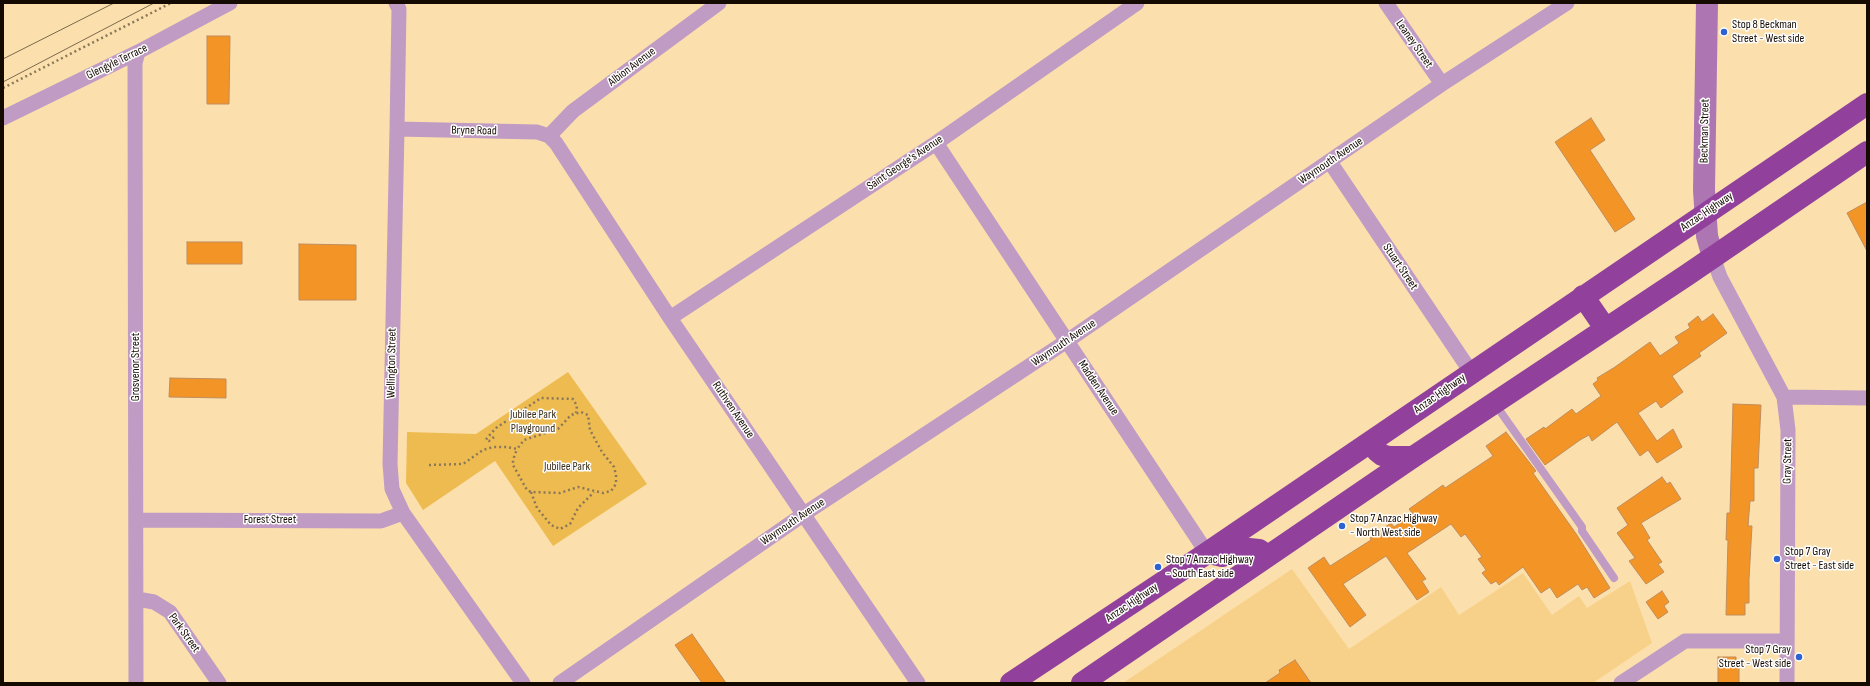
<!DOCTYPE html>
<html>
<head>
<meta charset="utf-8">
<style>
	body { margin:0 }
	#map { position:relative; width:1870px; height:686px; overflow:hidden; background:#fbe0ad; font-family:"Sofia Sans Condensed",sans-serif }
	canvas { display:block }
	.frame { position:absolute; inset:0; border:4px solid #150a00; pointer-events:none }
</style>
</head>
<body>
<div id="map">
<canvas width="1870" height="686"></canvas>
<div class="frame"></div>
</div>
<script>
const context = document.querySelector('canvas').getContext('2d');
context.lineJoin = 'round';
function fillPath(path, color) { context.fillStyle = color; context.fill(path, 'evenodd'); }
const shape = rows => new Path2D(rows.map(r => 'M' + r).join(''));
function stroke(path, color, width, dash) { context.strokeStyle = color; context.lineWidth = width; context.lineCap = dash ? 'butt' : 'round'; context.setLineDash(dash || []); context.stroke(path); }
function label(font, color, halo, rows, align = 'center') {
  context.font = font + ' "Sofia Sans Condensed",sans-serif'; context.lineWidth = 3; context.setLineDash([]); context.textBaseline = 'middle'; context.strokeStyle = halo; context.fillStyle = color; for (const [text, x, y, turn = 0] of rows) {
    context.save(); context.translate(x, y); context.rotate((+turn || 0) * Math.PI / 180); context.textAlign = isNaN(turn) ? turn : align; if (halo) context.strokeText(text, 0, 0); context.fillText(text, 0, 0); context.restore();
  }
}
const built = shape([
	[1292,569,1349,649,1441,587,1459,615,1523,573,1552,615,1579,596,1587,608,1630,581,1652,643,1593,683,1123,683]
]);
const green = shape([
	[568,372,647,484,553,546,495,461,423,510,406,483,407,432,476,434]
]);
const building = shape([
	[207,36,230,36,229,104,207,104,207,36],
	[1591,118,1605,140,1590,150,1635,219,1615,232,1555,142,1591,118],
	[1867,202,1867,251,1847,213,1867,202],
	[187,242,242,242,242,264,187,264,187,242],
	[299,244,356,245,356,300,299,300,299,244],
	[1713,314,1727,333,1699,353,1701,356,1672,376,1683,392,1661,408,1656,401,1638,413,1657,441,1673,429,1682,447,1657,463,1648,450,1640,456,1617,422,1592,441,1589,435,1580,440,1545,465,1526,439,1544,427,1545,429,1572,409,1576,414,1601,396,1593,384,1598,380,1597,378,1615,367,1650,342,1660,356,1679,343,1675,337,1690,328,1688,324,1698,316,1702,322,1713,314],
	[170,378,226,379,226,398,169,397,170,378],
	[1733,404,1761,405,1758,468,1754,468,1754,501,1750,501,1748,526,1752,526,1749,579,1749,603,1745,603,1745,615,1726,615,1728,540,1726,540,1727,513,1730,513,1733,404],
	[1506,432,1536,471,1533,473,1577,535,1610,588,1594,598,1587,587,1582,590,1578,584,1557,598,1550,587,1541,593,1523,567,1499,585,1496,581,1491,584,1482,573,1486,570,1478,559,1482,557,1465,534,1461,537,1451,524,1407,553,1426,579,1422,581,1429,592,1417,600,1386,556,1343,584,1366,615,1350,627,1308,568,1324,557,1330,566,1371,540,1370,538,1391,523,1394,527,1413,514,1409,509,1443,485,1445,488,1493,456,1486,446,1506,432],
	[1662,477,1667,484,1670,482,1681,499,1641,523,1650,538,1647,540,1662,562,1658,564,1664,572,1646,584,1629,561,1635,558,1617,533,1628,525,1617,508,1662,477],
	[1662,591,1669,602,1664,606,1668,612,1658,619,1646,602,1662,591],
	[692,634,726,683,702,683,675,645,692,634],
	[1718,657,1736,657,1736,661,1739,662,1739,683,1718,683,1718,657],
	[1295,660,1311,683,1265,683,1280,673,1279,670,1295,660]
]);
const path = shape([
	[3,88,171,3],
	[494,437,489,441,486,440,487,438,496,428,541,398,573,399,577,406,576,413],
	[429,465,463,464,483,450,493,447,507,447,517,449,524,440,558,429,571,415,581,412,588,415,590,430,602,452,614,467,616,475,616,484,611,491,603,493,578,487,560,493,531,492,527,490,513,465,513,460,517,449],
	[531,492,537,508,551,525,560,529,570,524,578,508,594,492]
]);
const lane = shape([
	[1495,404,1582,527,1582,531,1614,578]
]);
const street = shape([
	[396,3,399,9,397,129,390,464,392,489,403,513,523,683],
	[1386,3,1442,84],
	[3,118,138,52,230,3],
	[397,129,537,132,549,136,556,143,670,318,918,683],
	[549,136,573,111,719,3],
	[936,143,1207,553],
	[1330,162,1471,372],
	[1713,257,1720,277,1784,397,1788,430,1787,683],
	[670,318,936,143,1137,3],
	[1784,397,1867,398],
	[136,520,381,521,403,513],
	[137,599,154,602,170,612,219,683],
	[136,683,135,63,138,52],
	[560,683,804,514,1067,341,1442,84,1567,3],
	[1621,683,1685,641,1786,641]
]);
const secondary = shape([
	[1707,3,1704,190,1707,236,1713,257]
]);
const highway = shape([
	[1583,296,1605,328],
	[1373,440,1377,451,1382,455,1389,457,1413,457],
	[1209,553,1222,556,1242,549,1249,549,1259,550,1268,556],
	[1011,683,1207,553,1867,104],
	[1082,683,1413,457,1687,275,1867,152]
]);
const tram = shape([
	[3,59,114,3],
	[3,82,154,3]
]);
const markers = [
	[1724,32,4,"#2e62d0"],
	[1342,526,4,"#2e62d0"],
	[1777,559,4,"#2e62d0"],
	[1158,567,4,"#2e62d0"],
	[1799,657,4,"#2e62d0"]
];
const poiNames = [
	["Stop 8 Beckman",1732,25],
	["Street - West side",1732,39],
	["Stop 7 Anzac Highway",1350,519],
	["- North West side",1350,533],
	["Stop 7 Gray",1785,552],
	["Street - East side",1785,566],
	["Stop 7 Anzac Highway",1166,560],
	["- South East side",1166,574],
	["Stop 7 Gray",1791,650,"right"],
	["Street - West side",1791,664,"right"]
];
const streetNames = [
	["Leaney Street",1414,44,55],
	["Glengyle Terrace",117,62,-26],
	["Albion Avenue",632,67,-37],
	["Bryne Road",474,131,1],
	["Beckman Street",1705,131,-89],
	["Waymouth Avenue",1331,161,-34],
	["Saint George's Avenue",905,163,-34],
	["Anzac Highway",1707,212,-34],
	["Stuart Street",1400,267,56],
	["Waymouth Avenue",1064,343,-34],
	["Wellington Street",392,363,-89],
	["Grosvenor Street",136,367,-90],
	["Madden Avenue",1098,388,56],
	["Anzac Highway",1440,394,-35],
	["Ruthven Avenue",733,410,56],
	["Gray Street",1788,461,-89],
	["Forest Street",270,520],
	["Waymouth Avenue",793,522,-34],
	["Anzac Highway",1132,603,-34],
	["Park Street",184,633,54]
];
const parkNames = [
	["Jubilee Park",533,415],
	["Playground",533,429],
	["Jubilee Park",567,467]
];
fillPath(built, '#f7d189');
fillPath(green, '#eebb50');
fillPath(building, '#f39427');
stroke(building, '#c08c5c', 1);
stroke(path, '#8b7859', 2.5, [2, 3]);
stroke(lane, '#c09bc4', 8);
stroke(street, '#c09bc4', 15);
stroke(secondary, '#ad76b3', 22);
stroke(highway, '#91419b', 22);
stroke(tram, '#7b694d', 1);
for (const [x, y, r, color] of markers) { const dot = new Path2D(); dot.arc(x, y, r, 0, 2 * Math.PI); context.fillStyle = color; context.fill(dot); stroke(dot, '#fff', 1.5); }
label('12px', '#150a00', '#fff', poiNames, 'left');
label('12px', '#150a00', '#fff', streetNames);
label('12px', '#382d18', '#fff', parkNames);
</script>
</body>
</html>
